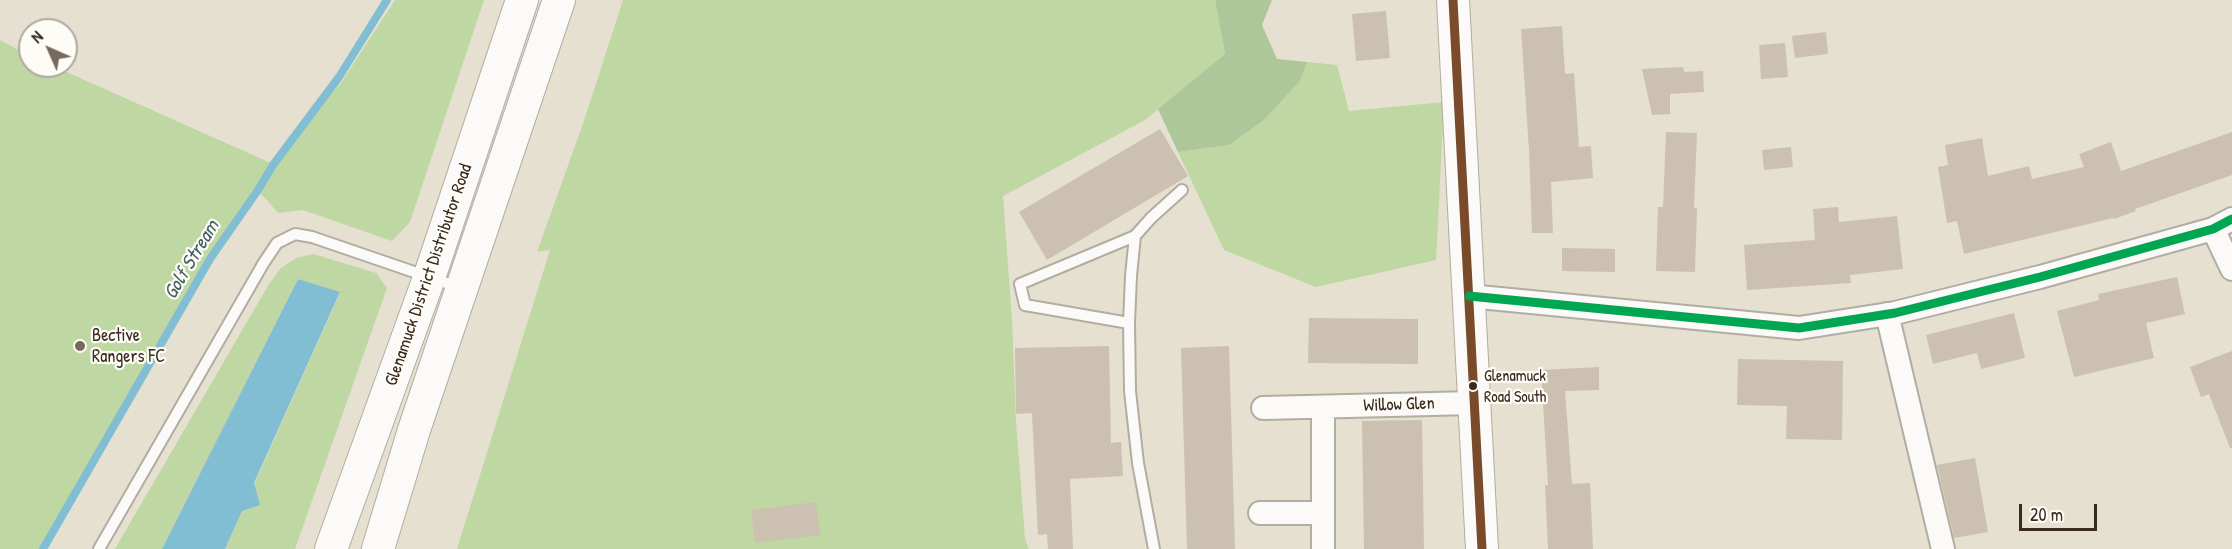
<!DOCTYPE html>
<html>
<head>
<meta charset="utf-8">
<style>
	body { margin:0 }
	#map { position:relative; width:2232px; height:549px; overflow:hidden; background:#e5e0cf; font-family:"Patrick Hand",sans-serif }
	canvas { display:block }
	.north { position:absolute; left:18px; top:18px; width:60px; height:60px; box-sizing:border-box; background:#fdfcf7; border:2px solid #afa8a0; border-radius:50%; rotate:315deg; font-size:16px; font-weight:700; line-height:24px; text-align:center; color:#3b2a1e }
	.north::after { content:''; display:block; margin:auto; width:21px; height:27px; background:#766a5c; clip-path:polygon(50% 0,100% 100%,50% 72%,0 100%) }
	.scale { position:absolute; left:2019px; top:504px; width:78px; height:27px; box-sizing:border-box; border:3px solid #3b2a1e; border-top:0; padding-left:8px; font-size:18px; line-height:21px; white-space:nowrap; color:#3b2a1e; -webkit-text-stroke:4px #fdfcf7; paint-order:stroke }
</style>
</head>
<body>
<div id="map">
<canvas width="2232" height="549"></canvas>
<div class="north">N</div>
<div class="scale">20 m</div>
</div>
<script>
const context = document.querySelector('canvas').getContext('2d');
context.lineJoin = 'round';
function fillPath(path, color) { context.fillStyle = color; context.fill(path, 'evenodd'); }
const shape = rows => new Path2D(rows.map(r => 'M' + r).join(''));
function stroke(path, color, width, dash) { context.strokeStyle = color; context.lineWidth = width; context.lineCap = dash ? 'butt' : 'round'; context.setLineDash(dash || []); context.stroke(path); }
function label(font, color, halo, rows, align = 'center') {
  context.font = font + ' "Patrick Hand",sans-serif'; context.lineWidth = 4.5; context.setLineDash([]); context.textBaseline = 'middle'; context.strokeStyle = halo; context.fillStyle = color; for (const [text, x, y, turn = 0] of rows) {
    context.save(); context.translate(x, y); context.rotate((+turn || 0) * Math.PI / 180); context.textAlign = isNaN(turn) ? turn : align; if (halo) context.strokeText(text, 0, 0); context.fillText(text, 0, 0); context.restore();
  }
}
const green = shape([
	[395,0,484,0,410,222,392,241,303,210,278,213,258,190,210,259,43,549,0,549,0,40,30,56,30,66,53,66,273,164,301,127,341,83],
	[623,0,1215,0,1225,54,1145,120,1003,196,1012,320,1016,422,1025,539,1029,549,457,549,550,250,537,252,584,121],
	[1307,62,1337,65,1349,111,1444,102,1436,260,1316,287,1224,250,1178,152,1229,145,1264,120,1300,81],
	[313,254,376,273,387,288,295,549,225,549,340,293,298,279,162,549,115,549,269,284,281,268,296,258]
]);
const forest = shape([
	[1215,0,1272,0,1262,25,1277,59,1307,62,1300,81,1264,120,1229,145,1178,152,1158,109,1225,54]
]);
const water = shape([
	[298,279,340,292,254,483,260,505,242,511,225,549,162,549]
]);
const stream = shape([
	[43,549,210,259,258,190,273,165,339,77,387,0]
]);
const building = shape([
	[1386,11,1390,58,1356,61,1352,14],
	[1562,26,1565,74,1574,73,1579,147,1591,146,1593,178,1551,182,1553,233,1532,233,1529,150,1521,29],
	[1826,32,1828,54,1795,58,1792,36],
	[1785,43,1788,77,1761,79,1759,45],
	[1683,67,1684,72,1703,71,1704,92,1670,94,1670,114,1652,115,1642,69],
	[1160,129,1188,176,1047,260,1019,212],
	[1666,132,1697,133,1694,208,1697,208,1695,272,1656,271,1658,207,1663,207],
	[2232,132,2232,175,2135,209,2136,211,2114,219,2113,218,1964,254,1957,221,1947,223,1938,167,1948,165,1945,145,1982,138,1988,176,2029,166,2032,179,2084,167,2079,154,2111,142,2121,171],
	[1791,147,1793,167,1764,170,1762,150],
	[1838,207,1839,222,1897,216,1903,269,1850,275,1851,283,1747,290,1744,245,1815,240,1813,209],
	[1562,248,1615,249,1615,272,1562,271],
	[2177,277,2185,314,2146,323,2154,358,2074,377,2057,311,2099,300,2098,294],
	[2014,313,2025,358,1981,369,1977,353,1933,364,1926,335],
	[1309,318,1418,319,1418,364,1308,363],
	[1109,346,1111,443,1121,442,1123,476,1070,479,1073,549,1048,549,1047,534,1038,535,1032,413,1016,414,1015,348],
	[1229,346,1235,549,1187,549,1181,348],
	[2232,351,2232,448,2230,448,2209,394,2201,397,2190,367],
	[1738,359,1843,361,1842,440,1786,439,1787,406,1737,405],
	[1599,367,1599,390,1565,391,1572,484,1590,483,1593,549,1548,549,1545,485,1548,485,1541,370],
	[1422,420,1424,549,1364,549,1362,421],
	[1975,458,1988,532,1954,538,1937,465],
	[816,502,820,535,755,543,751,510]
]);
const lane = shape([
	[1129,323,1025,305,1020,284,1135,236],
	[99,549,263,264,277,243,295,234,312,237,458,287],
	[1154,549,1138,463,1130,391,1129,323,1131,276,1135,236,1151,218,1182,190]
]);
const street = shape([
	[2213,229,2232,269],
	[1469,296,1799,328,1895,313,2040,277,2213,229,2232,219],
	[1887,314,1943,549],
	[1323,407,1323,549],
	[1263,408,1474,403],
	[1260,513,1323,513]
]);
const secondary = shape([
	[1453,0,1482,549],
	[331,549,429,278,522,0],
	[378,549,414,430,559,0]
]);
const bus1 = shape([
	[1453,0,1482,549]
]);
const bus2 = shape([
	[1469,296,1799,328,1895,313,2040,277,2213,229,2232,219]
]);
const markers = [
	[80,346,6,"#766a5c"],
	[1473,386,5,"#3b2a1e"]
];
const busNames = [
	["Glenamuck",1484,377],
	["Road South",1484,398]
];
const streetNames = [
	["Glenamuck District Distributor Road",429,275,-71],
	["Willow Glen",1399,405,-2]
];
const poiNames = [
	["Bective",92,336],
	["Rangers FC",92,357]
];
const waterNames = [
	["Golf Stream",192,260,-59]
];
fillPath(green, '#bed7a3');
fillPath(forest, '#adc79a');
fillPath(water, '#82bed3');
stroke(stream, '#82bed3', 8);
fillPath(building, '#ccc1b0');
stroke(lane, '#b2ada2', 14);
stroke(street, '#b2ada2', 26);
stroke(secondary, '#b2ada2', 34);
stroke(lane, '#fbfaf8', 10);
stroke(street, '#fbfaf8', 22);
stroke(secondary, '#fbfaf8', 32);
stroke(bus1, '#7a4b2a', 9);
stroke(bus2, '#00a651', 9);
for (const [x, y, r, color] of markers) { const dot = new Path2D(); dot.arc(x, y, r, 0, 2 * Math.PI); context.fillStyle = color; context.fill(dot); stroke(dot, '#fdfcf7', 2); }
label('16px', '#3b2a1e', '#fdfcf7', busNames, 'left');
label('18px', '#3b2a1e', '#fdfcf7', streetNames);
label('18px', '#3b2a1e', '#fdfcf7', poiNames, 'left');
label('italic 20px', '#466067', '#fdfcf7', waterNames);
</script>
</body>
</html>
